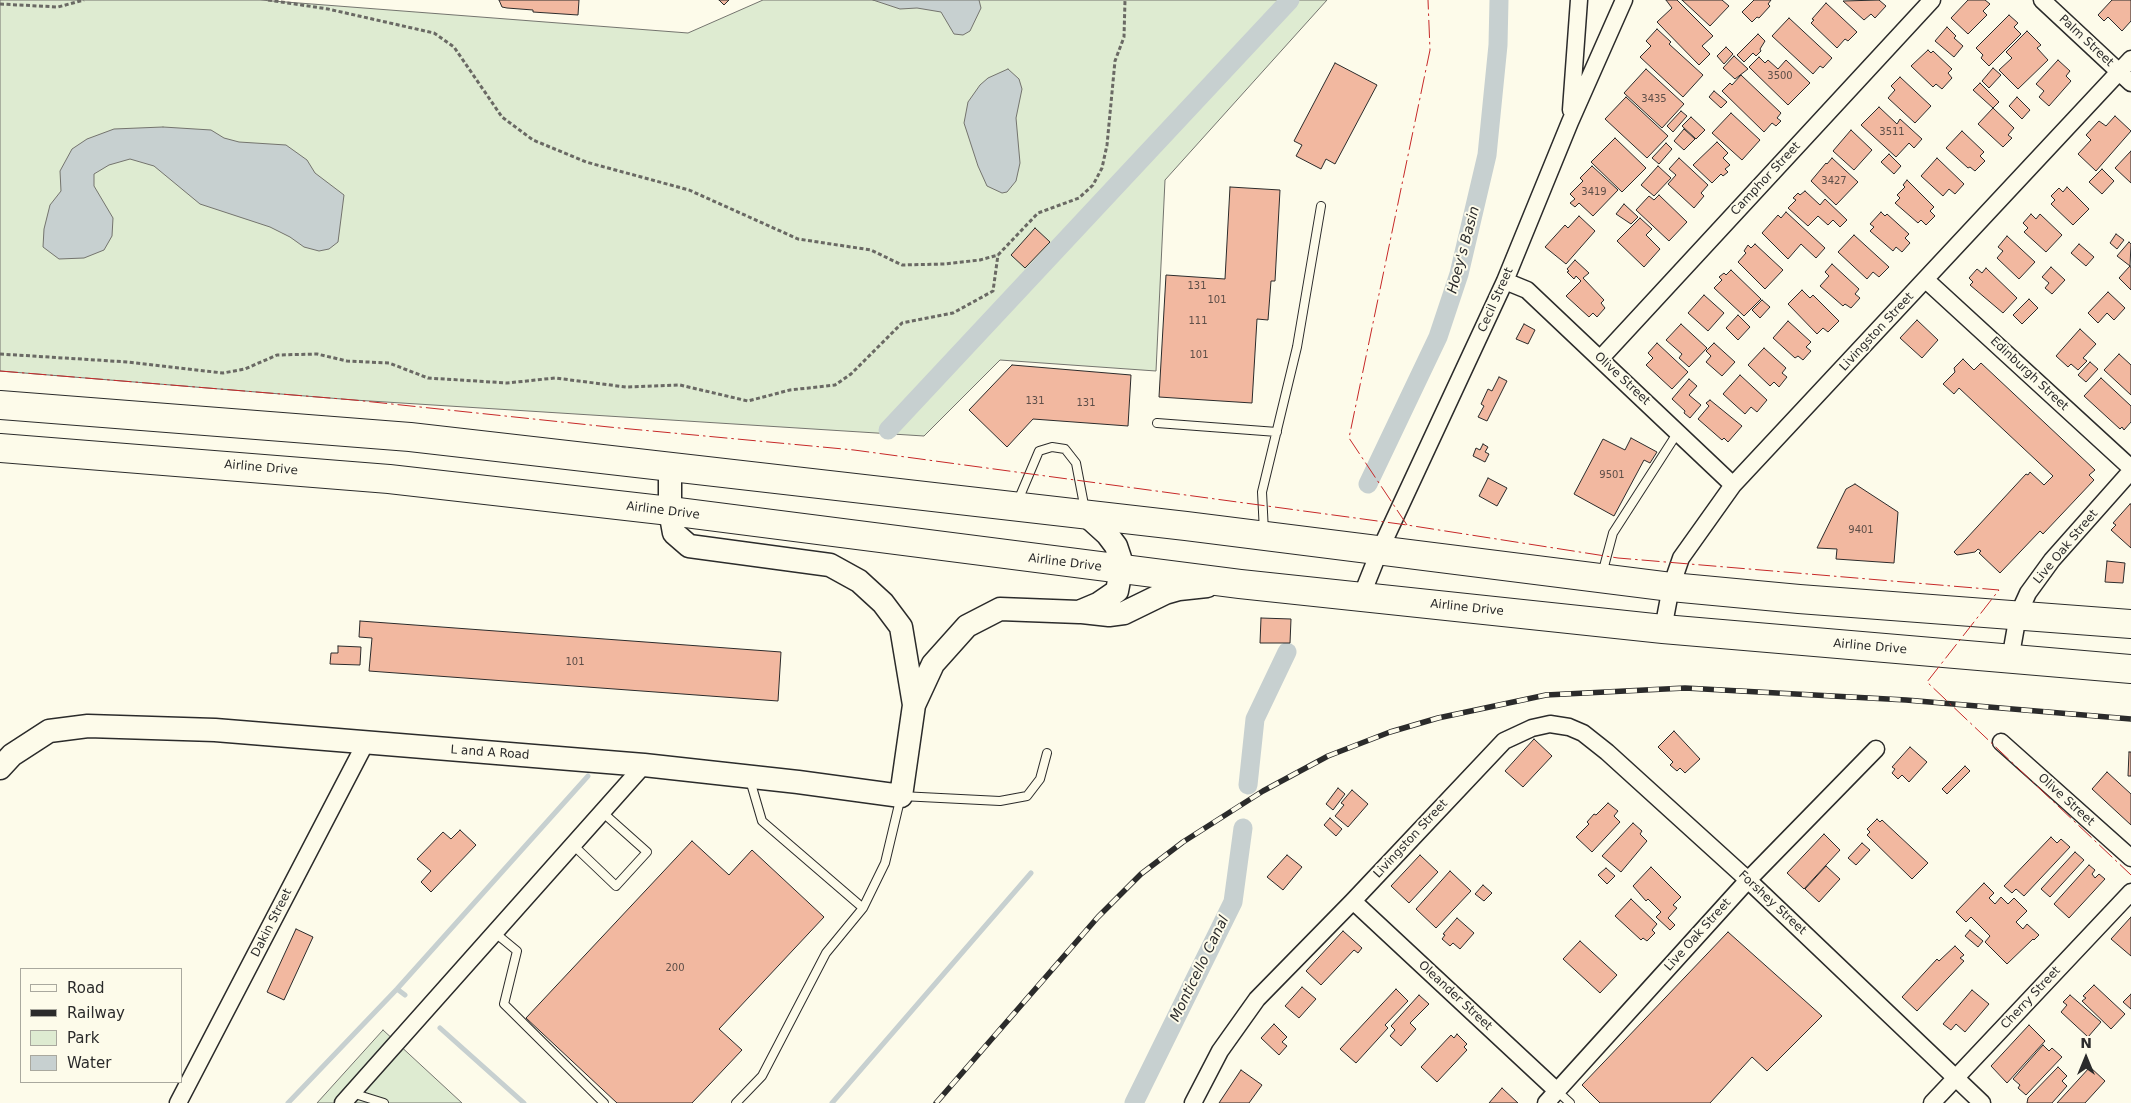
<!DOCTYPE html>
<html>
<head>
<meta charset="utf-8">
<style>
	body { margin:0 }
	#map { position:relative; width:2131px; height:1103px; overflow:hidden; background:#fdfbea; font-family:"DejaVu Sans",sans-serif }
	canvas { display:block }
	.legend { position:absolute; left:20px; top:968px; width:162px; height:115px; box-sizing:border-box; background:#fdfbea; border:1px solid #a9a89e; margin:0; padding:6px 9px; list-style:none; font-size:15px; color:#2b2b2b }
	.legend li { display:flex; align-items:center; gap:10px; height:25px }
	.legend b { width:25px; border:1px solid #a9a89e }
	.north { position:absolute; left:2061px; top:1033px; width:50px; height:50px; -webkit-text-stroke:4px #fdfbea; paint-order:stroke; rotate:0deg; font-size:14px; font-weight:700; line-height:20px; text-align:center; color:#2b2b2b }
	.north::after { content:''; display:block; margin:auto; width:18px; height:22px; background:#2b2b2b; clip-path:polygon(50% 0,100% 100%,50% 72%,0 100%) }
</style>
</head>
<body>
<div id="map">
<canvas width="2131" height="1103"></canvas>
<ul class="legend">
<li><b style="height:6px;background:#fdfbea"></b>Road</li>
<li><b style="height:6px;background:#2b2b2b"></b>Railway</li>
<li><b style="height:14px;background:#deebd1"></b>Park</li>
<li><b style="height:14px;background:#c7d0d0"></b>Water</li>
</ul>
<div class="north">N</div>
</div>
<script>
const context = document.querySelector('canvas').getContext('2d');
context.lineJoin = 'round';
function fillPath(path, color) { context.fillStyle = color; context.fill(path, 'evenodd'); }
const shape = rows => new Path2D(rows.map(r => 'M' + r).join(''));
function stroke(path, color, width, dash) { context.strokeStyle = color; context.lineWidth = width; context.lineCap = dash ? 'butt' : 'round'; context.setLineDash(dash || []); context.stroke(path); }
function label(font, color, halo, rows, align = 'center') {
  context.font = font + ' "DejaVu Sans",sans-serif'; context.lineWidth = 4; context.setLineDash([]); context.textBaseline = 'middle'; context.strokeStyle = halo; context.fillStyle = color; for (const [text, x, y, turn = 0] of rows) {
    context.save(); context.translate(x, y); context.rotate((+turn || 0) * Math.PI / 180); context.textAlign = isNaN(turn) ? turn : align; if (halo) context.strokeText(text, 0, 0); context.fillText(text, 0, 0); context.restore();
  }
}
const green = shape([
	[0,0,260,0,688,33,763,0,1327,0,1165,180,1156,371,1000,360,924,436,354,400,0,371,0,0],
	[383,1030,462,1103,317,1103,383,1030]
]);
const water = shape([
	[873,0,979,0,981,8,970,31,963,35,954,34,941,12,917,8,900,9,873,0],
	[1008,69,1019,79,1022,89,1016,118,1020,163,1016,181,1007,192,1002,193,987,186,978,166,964,123,968,102,980,85,988,78,1008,69],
	[163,127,211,130,224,138,239,142,286,145,307,160,315,173,344,195,338,242,329,249,319,251,304,247,290,237,270,227,200,204,154,166,130,159,109,165,94,174,94,186,113,218,112,236,104,250,84,258,59,259,43,247,44,229,50,205,61,191,60,171,72,149,87,139,114,129,163,127]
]);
const stream = shape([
	[397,989,405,995],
	[440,1028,524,1103],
	[288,1103,397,989,588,776],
	[832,1103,1031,873]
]);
const canal = shape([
	[888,430,1290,0],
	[1368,484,1438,337,1459,274,1487,155,1498,45,1499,0],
	[1248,785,1255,719,1287,652],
	[1134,1103,1233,902,1243,828]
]);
const building = shape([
	[499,0,579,0,578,15,533,12,533,10,507,8,502,7,499,0],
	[719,0,729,0,724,5,719,0],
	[1666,0,1677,0,1713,36,1702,46,1710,54,1699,65,1657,22,1672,8,1666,0],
	[1682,0,1722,0,1729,6,1710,26,1682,0],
	[1754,0,1771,0,1768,4,1770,6,1759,18,1757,17,1752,22,1742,12,1754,0],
	[1879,0,1886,6,1875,18,1871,14,1864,20,1843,1,1879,0],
	[1968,0,1985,0,1990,4,1983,11,1987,15,1968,34,1951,18,1968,0],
	[2112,0,2131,0,2131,21,2122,31,2108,17,2104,21,2098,15,2112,0],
	[1826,3,1857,32,1848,41,1845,39,1837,48,1811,23,1814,20,1812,19,1826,3],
	[2009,15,2018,23,2014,27,2021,34,1989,66,1981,58,1983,55,1976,48,2009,15],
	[1789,18,1832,58,1823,68,1820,66,1813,74,1772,36,1789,18],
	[1947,27,1956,36,1954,38,1963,46,1954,57,1935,41,1947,27],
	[1657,29,1671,42,1669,44,1703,75,1683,97,1640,57,1651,46,1646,41,1657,29],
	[2027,31,2041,45,2037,48,2048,60,2018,89,1999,70,2012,58,2006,52,2027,31],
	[1758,34,1765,41,1760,49,1761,51,1756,56,1753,53,1744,62,1737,55,1758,34],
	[1726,47,1733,54,1724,64,1717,56,1726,47],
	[1928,50,1931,53,1933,51,1952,69,1948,73,1952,78,1942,89,1936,84,1933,87,1911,66,1928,50],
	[1734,56,1748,69,1735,79,1723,68,1734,56],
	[1759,57,1765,63,1768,60,1778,69,1786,60,1810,83,1788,105,1749,67,1759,57],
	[2058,60,2070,71,2066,76,2071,81,2049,106,2039,97,2044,91,2036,84,2058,60],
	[1335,63,1377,85,1335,164,1326,159,1321,169,1296,156,1302,145,1294,141,1335,63],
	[1993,68,2001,75,1989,88,1982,81,1993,68],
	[1646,69,1684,104,1662,128,1624,93,1646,69],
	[1741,75,1781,113,1777,118,1781,121,1776,126,1772,123,1764,132,1722,91,1730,83,1732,85,1741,75],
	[1900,77,1931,106,1915,123,1888,98,1895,90,1891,86,1900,77],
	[1980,83,1999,102,1993,108,1973,90,1980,83],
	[1714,91,1727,102,1721,108,1709,97,1714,91],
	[1626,97,1668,136,1647,158,1605,119,1626,97],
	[2017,97,2030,110,2022,119,2009,106,2017,97],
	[1879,107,1897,124,1900,119,1922,139,1914,148,1909,143,1896,157,1861,125,1879,107],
	[1993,108,2014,128,2008,135,2012,138,2003,147,1978,124,1993,108],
	[1681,111,1687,116,1673,132,1667,126,1681,111],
	[1731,113,1760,140,1742,160,1712,133,1731,113],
	[2115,116,2131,131,2096,171,2078,154,2091,140,2086,135,2099,121,2106,126,2115,116],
	[1691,117,1705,130,1696,139,1682,126,1691,117],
	[1684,129,1695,139,1684,150,1674,141,1684,129],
	[1851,130,1872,150,1854,170,1833,151,1851,130],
	[1962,131,1984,152,1980,156,1985,161,1975,171,1970,167,1968,168,1946,148,1962,131],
	[1615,138,1646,168,1622,192,1591,162,1615,138],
	[1717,142,1728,153,1723,158,1730,165,1725,169,1728,172,1723,176,1721,174,1712,183,1693,165,1717,142],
	[1666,143,1672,149,1659,164,1652,158,1666,143],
	[2131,151,2131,183,2115,168,2131,151],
	[1889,154,1901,166,1894,174,1881,162,1889,154],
	[1679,158,1708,185,1701,193,1704,196,1694,208,1668,184,1676,175,1669,169,1679,158],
	[1832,158,1858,182,1836,205,1811,181,1826,163,1827,164,1832,158],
	[1937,158,1964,184,1955,194,1949,189,1943,196,1921,176,1937,158],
	[1592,166,1618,190,1593,216,1579,203,1575,207,1570,203,1575,199,1570,194,1583,181,1580,178,1592,166],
	[1658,166,1671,178,1654,196,1641,185,1658,166],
	[2102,169,2114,181,2102,194,2089,182,2102,169],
	[1907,180,1934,207,1930,211,1935,216,1926,225,1921,220,1918,223,1895,203,1900,198,1897,195,1905,187,1903,185,1907,180],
	[1230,187,1280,190,1275,281,1271,281,1268,320,1257,319,1252,403,1159,397,1166,275,1225,279,1230,187],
	[2067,187,2089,209,2073,225,2051,204,2055,200,2051,196,2059,188,2063,192,2067,187],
	[1805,191,1820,205,1825,199,1847,220,1840,227,1833,220,1828,225,1818,216,1808,226,1788,208,1796,200,1793,198,1798,193,1800,195,1805,191],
	[1659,195,1687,222,1669,241,1636,210,1649,196,1654,200,1659,195],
	[1624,204,1638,217,1631,224,1616,214,1624,204],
	[1786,212,1825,248,1816,258,1801,244,1788,259,1762,233,1778,215,1781,218,1786,212],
	[1881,212,1885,216,1887,214,1909,234,1905,238,1910,243,1902,252,1896,247,1893,251,1870,231,1874,227,1870,224,1881,212],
	[2031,214,2036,219,2040,214,2062,235,2046,252,2024,232,2028,228,2023,223,2031,214],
	[1579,216,1595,231,1566,264,1545,247,1565,225,1568,228,1579,216],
	[1640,218,1652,229,1646,235,1660,249,1644,267,1617,241,1640,218],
	[1035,228,1050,242,1025,268,1011,255,1035,228],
	[2116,234,2124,240,2117,249,2110,243,2116,234],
	[1854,235,1889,267,1879,277,1873,272,1867,279,1838,252,1854,235],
	[2007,236,2035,262,2019,279,1997,258,2003,251,1998,247,2007,236],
	[2129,242,2131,244,2130,266,2117,256,2129,242],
	[1755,244,1783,270,1765,289,1738,262,1746,253,1744,251,1748,245,1751,248,1755,244],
	[2079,244,2094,257,2086,266,2071,253,2079,244],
	[1575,260,1589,273,1583,278,1604,300,1601,303,1605,308,1597,317,1593,313,1589,317,1566,296,1581,281,1576,276,1574,279,1567,272,1569,271,1567,269,1575,260],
	[1832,264,1859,289,1855,294,1860,298,1851,308,1845,304,1843,306,1820,286,1829,276,1825,272,1832,264],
	[2130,266,2131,268,2131,290,2119,278,2130,266],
	[2051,267,2065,280,2052,294,2045,288,2049,283,2042,277,2051,267],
	[1986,268,2017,298,2003,313,1970,285,1973,282,1969,278,1977,269,1982,273,1986,268],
	[1731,270,1761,299,1744,316,1714,288,1722,280,1719,277,1724,273,1726,275,1731,270],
	[1802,290,1810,298,1813,295,1839,321,1828,332,1823,328,1817,334,1788,304,1802,290],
	[2108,292,2125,308,2114,320,2107,313,2098,323,2088,313,2108,292],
	[1704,295,1724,313,1708,331,1688,313,1704,295],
	[2029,299,2038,308,2022,324,2013,315,2029,299],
	[1762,300,1770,307,1760,318,1752,310,1762,300],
	[1738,315,1750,327,1738,340,1726,328,1738,315],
	[1917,320,1938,340,1922,358,1900,338,1917,320],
	[1788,321,1811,342,1806,347,1811,351,1803,360,1798,356,1795,358,1773,338,1788,321],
	[1524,324,1535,330,1528,344,1516,339,1524,324],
	[1681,324,1707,348,1689,367,1679,358,1682,354,1666,340,1681,324],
	[2080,329,2096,344,2083,358,2087,361,2078,370,2071,364,2068,367,2056,356,2080,329],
	[1657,343,1688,372,1672,389,1646,365,1653,358,1648,353,1657,343],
	[1714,343,1735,362,1722,376,1706,362,1711,356,1706,351,1714,343],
	[1764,348,1786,368,1782,373,1787,377,1779,387,1774,382,1770,386,1748,365,1764,348],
	[2119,354,2131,365,2131,395,2104,370,2119,354],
	[1963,359,1974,370,1981,363,2095,470,2089,475,2094,480,2043,534,2040,531,2000,573,1979,553,1981,551,1978,549,1975,552,1957,555,1954,552,2026,474,2028,475,2030,472,2044,485,2053,476,1959,388,1954,394,1943,384,1955,372,1954,368,1963,359],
	[2090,362,2098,369,2086,382,2078,375,2090,362],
	[1012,365,1131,375,1128,426,1033,419,1007,447,969,410,1012,365],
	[1740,375,1767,400,1757,412,1751,407,1745,414,1723,394,1740,375],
	[1499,377,1507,381,1487,421,1478,417,1484,406,1481,404,1488,389,1492,391,1499,377],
	[2101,378,2131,406,2131,422,2124,430,2122,427,2120,429,2084,396,2101,378],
	[1689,379,1697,386,1689,395,1701,405,1690,418,1684,413,1685,411,1672,399,1689,379],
	[1710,400,1742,426,1728,442,1724,438,1722,440,1698,419,1709,406,1706,403,1710,400],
	[1631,438,1657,452,1650,463,1644,460,1614,516,1574,494,1603,439,1625,450,1631,438],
	[1483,444,1488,447,1485,452,1489,454,1485,462,1473,456,1476,448,1480,450,1483,444],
	[1488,478,1507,488,1497,506,1479,496,1488,478],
	[1855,484,1898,512,1894,563,1836,559,1837,549,1817,548,1846,489,1855,484],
	[2130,504,2131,504,2131,548,2111,530,2116,525,2113,523,2130,504],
	[2107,561,2125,563,2123,583,2105,582,2107,561],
	[1261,618,1291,619,1290,643,1260,643,1261,618],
	[360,621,781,652,778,701,369,671,372,638,359,637,360,621],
	[338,646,361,647,360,665,330,664,331,653,338,653,338,646],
	[1674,731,1700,759,1685,773,1680,768,1677,771,1670,765,1673,762,1658,747,1674,731],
	[1534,739,1552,756,1523,787,1505,771,1534,739],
	[1910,747,1927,762,1909,782,1902,775,1898,779,1892,773,1895,769,1892,767,1910,747],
	[2129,752,2131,752,2131,776,2128,776,2129,752],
	[1965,766,1970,771,1947,794,1942,789,1965,766],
	[2107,772,2131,794,2131,825,2092,789,2107,772],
	[1338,788,1345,794,1333,810,1326,804,1338,788],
	[1352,790,1368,804,1348,827,1335,816,1344,805,1341,803,1352,790],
	[1608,803,1618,811,1614,816,1620,822,1592,852,1576,837,1589,824,1587,822,1594,814,1596,815,1608,803],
	[1330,818,1342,829,1336,836,1324,825,1330,818],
	[1877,819,1880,822,1882,820,1928,863,1912,879,1867,835,1870,832,1867,829,1877,819],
	[1633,823,1642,831,1640,834,1647,841,1621,872,1602,856,1633,823],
	[460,830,476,845,431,892,421,882,431,871,417,859,443,832,451,839,460,830],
	[1824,834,1840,850,1804,889,1787,873,1824,834],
	[2051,837,2057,843,2061,839,2070,847,2024,896,2016,889,2012,893,2004,886,2051,837],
	[692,841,729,875,752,850,824,917,719,1029,742,1050,692,1103,617,1103,526,1018,692,841],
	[1862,843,1870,850,1856,865,1848,858,1862,843],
	[2075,852,2084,860,2050,897,2041,889,2075,852],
	[1287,855,1302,867,1283,890,1267,877,1287,855],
	[1420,855,1438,872,1409,903,1391,886,1420,855],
	[2089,865,2095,870,2092,874,2095,878,2099,874,2105,879,2069,918,2054,904,2089,865],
	[1826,866,1840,879,1819,902,1805,889,1826,866],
	[1651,867,1681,897,1673,905,1677,908,1668,918,1675,925,1670,930,1656,917,1661,912,1648,899,1646,901,1633,886,1651,867],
	[1606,868,1615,876,1607,884,1598,875,1606,868],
	[1450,871,1471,891,1436,928,1416,909,1450,871],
	[1984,883,1994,893,1989,898,1995,904,2001,897,2008,904,2014,898,2027,911,2016,922,2023,929,2027,924,2039,935,2034,940,2033,939,2007,964,1985,942,1990,936,1971,917,1966,922,1956,912,1984,883],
	[1483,885,1492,893,1484,901,1475,894,1483,885],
	[1631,899,1657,924,1652,930,1655,933,1647,941,1643,938,1641,940,1615,916,1631,899],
	[2131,917,2131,956,2111,939,2131,917],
	[1457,918,1474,933,1460,949,1453,943,1450,946,1442,939,1445,935,1443,934,1457,918],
	[296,929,313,937,284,1000,267,992,296,929],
	[1970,930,1983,941,1978,947,1965,936,1970,930],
	[1343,931,1362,948,1358,953,1354,950,1321,985,1306,971,1343,931],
	[1728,932,1822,1016,1767,1071,1752,1057,1710,1103,1600,1103,1582,1085,1728,932],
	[1580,941,1617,975,1600,993,1563,959,1580,941],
	[1955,946,1964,955,1960,958,1964,961,1917,1011,1902,997,1937,959,1939,961,1955,946],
	[2094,985,2125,1014,2111,1029,2082,1001,2086,998,2083,996,2094,985],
	[1302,987,1316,999,1299,1018,1285,1006,1302,987],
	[1396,989,1408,1001,1385,1025,1388,1028,1356,1063,1340,1049,1396,989],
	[1972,990,1989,1004,1965,1032,1956,1024,1951,1030,1943,1024,1972,990],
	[2131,994,2131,1009,2123,1002,2131,994],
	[1419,995,1429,1004,1410,1023,1416,1029,1401,1046,1390,1036,1395,1030,1391,1026,1419,995],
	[2070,995,2101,1022,2088,1037,2061,1012,2067,1005,2063,1002,2070,995],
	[1274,1024,1287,1037,1282,1042,1287,1046,1279,1055,1261,1038,1274,1024],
	[2029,1025,2045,1041,2007,1083,1991,1066,2029,1025],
	[1457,1034,1467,1044,1464,1047,1467,1050,1437,1082,1421,1067,1451,1035,1454,1038,1457,1034],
	[2043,1045,2049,1051,2052,1048,2062,1057,2026,1095,2018,1088,2020,1085,2013,1079,2043,1045],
	[2058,1067,2067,1076,2062,1081,2067,1086,2052,1103,2027,1103,2028,1098,2058,1067],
	[2090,1067,2105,1081,2085,1103,2057,1103,2090,1067],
	[1241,1070,1262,1085,1249,1103,1219,1103,1241,1070],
	[1502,1088,1518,1103,1489,1103,1502,1088]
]);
const path = shape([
	[268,0,328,9,434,33,454,47,502,117,533,140,586,162,689,190,798,239,871,250,902,265,945,264,980,260,998,255,1038,213,1079,198,1093,185,1102,168,1107,145,1115,61,1124,37,1125,0],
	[0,4,58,7,84,0],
	[0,354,128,362,223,373,245,369,277,355,317,354,347,361,389,363,428,378,507,383,555,378,626,387,680,385,748,401,790,390,835,385,851,374,902,323,953,313,993,291,998,255]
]);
const lane = shape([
	[1157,423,1277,432],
	[1017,503,1039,451,1052,447,1065,449,1076,463,1085,510],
	[1264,532,1262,492,1297,347,1321,206],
	[1602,574,1613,533,1678,432],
	[750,780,762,821,863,908,885,863,901,796,1000,801,1027,796,1040,779,1047,753],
	[572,844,616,886,647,852,601,811],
	[494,932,517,951,504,1004,604,1103],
	[1557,1091,1570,1103],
	[352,1093,384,1103],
	[736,1103,762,1076,826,953,863,908]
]);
const street = shape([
	[2042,0,2131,83],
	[1571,110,1579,0],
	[1926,280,2131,468],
	[1505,281,1527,290,1733,485],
	[1600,359,1932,0],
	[1361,597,1379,552,1505,281,1570,122,1624,0],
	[1663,629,1671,587,1681,558,1733,485,2131,59],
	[2010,660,2018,615,2028,593,2052,560,2131,471],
	[2001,742,2131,858],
	[1353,901,1557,1091],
	[178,1103,365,744],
	[343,1103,644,765],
	[1193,1103,1220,1051,1257,999,1353,901,1504,741,1532,728,1550,724,1569,727,1583,733,1607,752,1748,880,1982,1103],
	[1546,1103,1748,880,1876,749],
	[1932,1103,2131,892]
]);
const secondary = shape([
	[670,467,670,511,674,533,689,546,830,565,859,581,883,603,901,627,914,705],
	[1082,612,1109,615,1124,613,1165,593,1179,589,1207,586],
	[0,768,12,755,49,731,88,726,215,730,644,765,798,782,901,796,914,705,933,664,967,626,1000,609,1079,612,1098,604,1117,591,1121,570,1120,558,1116,546,1107,534,1086,515]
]);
const highway = shape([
	[0,405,410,437,1186,526,1671,587,1799,599,2131,624],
	[0,448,389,479,670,511,1240,584,1663,629,2131,669]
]);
const rail = shape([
	[936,1103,1098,917,1141,874,1183,842,1263,791,1328,756,1390,732,1438,718,1546,695,1685,688,1906,700,2131,719]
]);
const power = shape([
	[0,371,354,400,609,427,854,450,1407,525,1618,558,1999,590,1927,682,2131,875],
	[1407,525,1349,438,1430,50,1428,0]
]);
const numberNames = [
	["3500",1780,76],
	["3435",1654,99],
	["3511",1892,132],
	["3427",1834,181],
	["3419",1594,192],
	["131",1197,286],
	["101",1217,300],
	["111",1198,321],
	["101",1199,355],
	["131",1035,401],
	["131",1086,403],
	["9501",1612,475],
	["9401",1861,530],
	["101",575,662],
	["200",675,968]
];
const streetNames = [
	["Palm Street",2086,41,43],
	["Camphor Street",1766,179,-47],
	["Cecil Street",1496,300,-66],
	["Livingston Street",1877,332,-47],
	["Edinburgh Street",2029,374,43],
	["Olive Street",1622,379,43],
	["Airline Drive",261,468,5],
	["Airline Drive",663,511,7],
	["Live Oak Street",2066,547,-50],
	["Airline Drive",1065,563,7],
	["Airline Drive",1467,608,6],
	["Airline Drive",1870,647,5],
	["L and A Road",490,753,4],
	["Olive Street",2066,800,42],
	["Livingston Street",1411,839,-47],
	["Forshey Street",1772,903,43],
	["Dakin Street",272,923,-63],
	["Live Oak Street",1698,935,-48],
	["Oleander Street",1455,996,43],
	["Cherry Street",2031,998,-47]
];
const waterNames = [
	["Hoey's Basin",1464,250,-75],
	["Monticello Canal",1200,969,-64]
];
fillPath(green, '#deebd1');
stroke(green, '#74746e', 1);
fillPath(water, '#c7d0d0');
stroke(water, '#74746e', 1);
stroke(stream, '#c7d0d0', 5);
stroke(canal, '#c7d0d0', 19);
fillPath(building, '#f2b8a0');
stroke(building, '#2b2b2b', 1);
stroke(lane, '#2b2b2b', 10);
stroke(street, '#2b2b2b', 19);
stroke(secondary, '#2b2b2b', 25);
stroke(highway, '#2b2b2b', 30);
stroke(path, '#6a6964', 3, [4, 2.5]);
stroke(lane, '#fdfbea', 8);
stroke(street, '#fdfbea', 16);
stroke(secondary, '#fdfbea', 22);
stroke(highway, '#fdfbea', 28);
stroke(rail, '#2b2b2b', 5.5);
stroke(rail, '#fdfbea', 4, [11]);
stroke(power, '#c62828', 1, [18, 4, 2.5, 4]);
label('10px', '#5d4e48', null, numberNames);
label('12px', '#2b2b2b', '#fdfbea', streetNames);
label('italic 14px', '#2b2b2b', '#fdfbea', waterNames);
</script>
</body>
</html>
